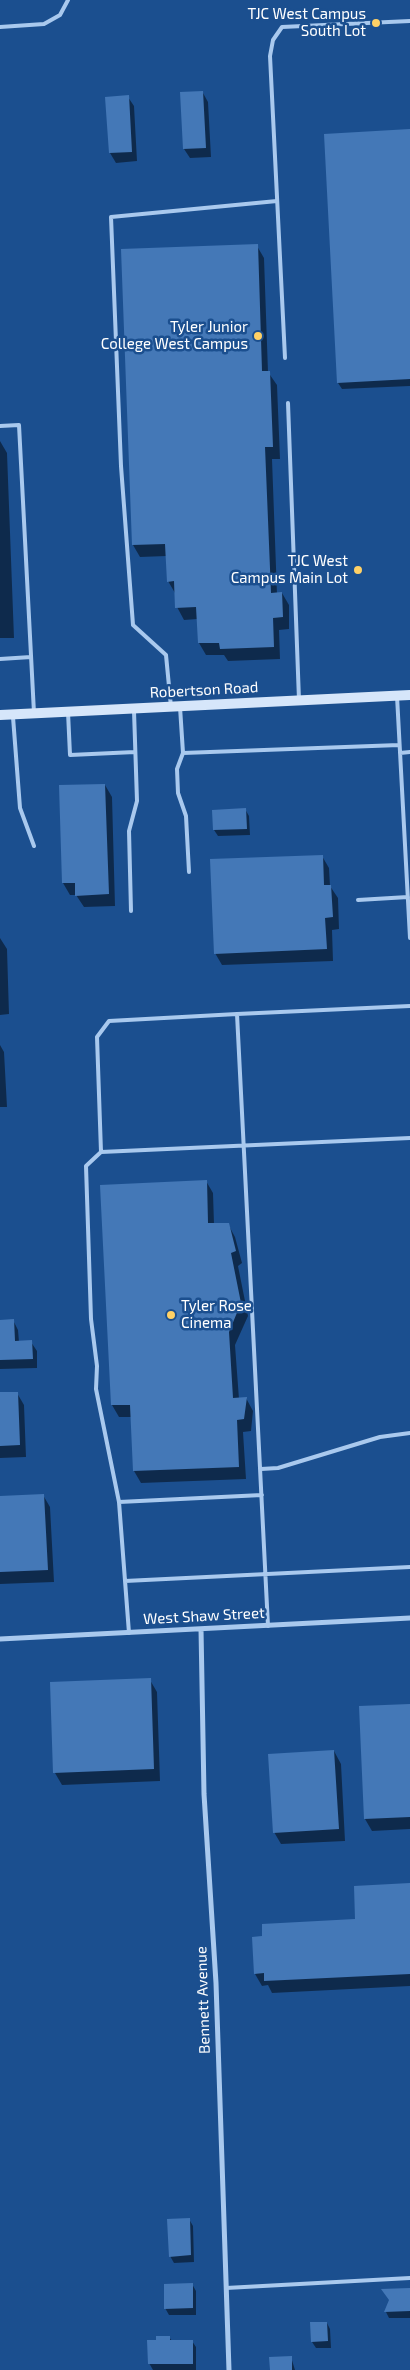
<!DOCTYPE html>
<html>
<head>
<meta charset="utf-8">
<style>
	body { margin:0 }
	canvas { display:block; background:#1b4f8f }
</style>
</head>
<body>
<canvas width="410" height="2370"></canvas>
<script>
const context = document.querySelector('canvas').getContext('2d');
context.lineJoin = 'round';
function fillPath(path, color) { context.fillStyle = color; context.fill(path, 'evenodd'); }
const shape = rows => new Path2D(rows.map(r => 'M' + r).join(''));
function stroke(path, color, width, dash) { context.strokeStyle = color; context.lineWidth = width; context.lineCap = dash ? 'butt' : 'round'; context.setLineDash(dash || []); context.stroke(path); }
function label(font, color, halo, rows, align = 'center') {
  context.font = font + ' "Exo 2",sans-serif'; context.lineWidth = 5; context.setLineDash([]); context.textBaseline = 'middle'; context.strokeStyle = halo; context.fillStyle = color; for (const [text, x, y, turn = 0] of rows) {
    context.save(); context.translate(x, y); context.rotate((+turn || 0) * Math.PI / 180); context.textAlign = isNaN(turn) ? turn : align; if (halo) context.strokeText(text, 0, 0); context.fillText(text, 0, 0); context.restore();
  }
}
const shadow = shape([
	[203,93,208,102,211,157,190,158,184,149],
	[128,97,134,106,137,161,116,163,110,153,107,98],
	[410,130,410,386,342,389,338,383],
	[257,246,264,258,268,372,277,385,280,459,272,459,277,594,282,593,289,605,289,629,279,630,280,659,228,661,224,655,206,655,199,643,198,619,184,620,177,607,175,593,168,581,167,556,140,557,133,545],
	[0,441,7,453,14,638,0,638],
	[105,785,112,797,115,906,84,907,76,895,70,895,63,883],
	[245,809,249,816,250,835,218,836,214,830],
	[322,856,329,868,330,886,338,898,339,929,332,930,333,961,222,965,215,953],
	[0,938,7,949,9,1014,0,1015],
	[0,1045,4,1052,7,1107,0,1107],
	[206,1181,213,1193,214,1224,228,1224,235,1237,242,1263,238,1266,248,1316,235,1345,239,1399,246,1398,253,1411,251,1431,243,1432,246,1479,141,1483,134,1471,132,1417,119,1417,112,1405],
	[13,1320,18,1330,19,1342,31,1342,37,1351,37,1368,0,1369,0,1321],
	[0,1393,17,1393,24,1405,26,1457,0,1458],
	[43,1495,50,1507,54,1582,0,1584,0,1497],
	[150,1680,157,1692,160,1781,62,1785,55,1773],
	[410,1705,410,1829,372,1831,365,1819],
	[334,1751,341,1764,345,1841,281,1844,274,1832],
	[410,1884,410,1986,272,1993,268,1985,262,1986,255,1974,357,1921],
	[189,2219,193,2226,194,2262,174,2263,170,2256],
	[192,2284,196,2291,196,2315,169,2315,165,2308],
	[410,2289,410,2318,389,2318,386,2312,390,2301],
	[327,2323,330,2329,331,2348,316,2348,312,2342],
	[169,2337,172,2341,192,2341,196,2347,196,2370,153,2370,149,2363],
	[291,2357,295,2370,271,2370]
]);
const building = shape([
	[203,91,206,148,183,149,180,92],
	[129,95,132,152,109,153,105,97],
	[410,129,410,379,337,383,324,134],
	[258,244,262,371,270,371,273,447,265,447,271,593,282,592,283,617,273,618,274,647,220,649,219,643,198,643,196,607,175,608,174,581,167,582,165,544,132,545,121,249],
	[105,784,109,894,75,896,75,883,62,883,59,785],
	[246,808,247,829,213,830,212,810],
	[323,855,324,885,331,885,333,917,325,918,327,949,214,954,210,859],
	[207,1180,208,1223,229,1223,236,1251,231,1253,241,1303,229,1332,233,1398,247,1397,244,1419,237,1420,239,1467,133,1471,130,1405,111,1405,100,1185],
	[14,1319,15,1341,32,1340,33,1359,0,1360,0,1320],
	[0,1392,18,1392,20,1445,0,1446],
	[44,1494,48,1570,0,1572,0,1496],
	[151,1678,154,1769,53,1773,50,1682],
	[410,1704,410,1817,364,1819,359,1706],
	[334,1750,339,1829,273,1833,268,1754],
	[410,1883,410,1974,264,1981,264,1973,254,1974,252,1937,262,1936,262,1924,355,1919,354,1886],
	[190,2218,191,2255,169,2257,167,2219],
	[193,2283,193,2308,164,2309,164,2284],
	[410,2288,410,2311,384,2312,389,2300,381,2289],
	[310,2322,327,2322,328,2341,311,2342],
	[156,2336,170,2336,170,2340,193,2340,193,2364,148,2364,147,2340,156,2340],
	[292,2356,292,2370,270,2370,269,2357]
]);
const lane = shape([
	[0,27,44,24,60,15,68,0],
	[285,358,270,56,273,40,282,27,410,21],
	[288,403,299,700],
	[0,426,19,425,34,713],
	[0,659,31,657],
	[397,696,410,938],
	[171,707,166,655,133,625,121,466,111,217,277,201],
	[180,707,183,753,399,745],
	[68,712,70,755,135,752],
	[13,717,20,808,34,846],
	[183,753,177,769,178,793,186,816,189,872],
	[400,753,410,752],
	[358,900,408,897],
	[131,911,129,831,137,801,134,711],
	[101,1152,97,1037,109,1021,237,1014],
	[261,1469,278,1468,380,1437,410,1433],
	[119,1502,262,1495],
	[125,1581,410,1567],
	[268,1626,237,1014,410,1006],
	[129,1633,119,1502,96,1389,97,1366,91,1319,86,1166,101,1152,410,1138],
	[226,2288,410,2278]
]);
const street = shape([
	[201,1629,204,1794,216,1983,229,2370],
	[0,1639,410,1618]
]);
const secondary = shape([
	[0,715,410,695]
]);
const markers = [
	[376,23,5,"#ffd166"],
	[258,336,5,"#ffd166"],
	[358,570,5,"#ffd166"],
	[171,1315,5,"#ffd166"]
];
const poiNames = [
	["TJC West Campus",366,14],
	["South Lot",366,31],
	["Tyler Junior",248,327],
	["College West Campus",248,344],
	["TJC West",348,561],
	["Campus Main Lot",348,578],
	["Tyler Rose",181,1306,"left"],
	["Cinema",181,1323,"left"]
];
const streetNames = [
	["Robertson Road",204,690,-3],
	["West Shaw Street",204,1616,-3],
	["Bennett Avenue",203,2000,-92]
];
fillPath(shadow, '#0007');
fillPath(building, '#4478b7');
stroke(lane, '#a9c9ee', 4);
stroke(street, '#a9c9ee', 5);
stroke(secondary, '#d6e6fa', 10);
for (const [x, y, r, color] of markers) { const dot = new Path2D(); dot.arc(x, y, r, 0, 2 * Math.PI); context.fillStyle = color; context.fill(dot); stroke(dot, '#1b4f8f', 2); }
label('15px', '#fff', '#1b4f8f', poiNames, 'right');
label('15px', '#fff', '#1b4f8f', streetNames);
</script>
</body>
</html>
